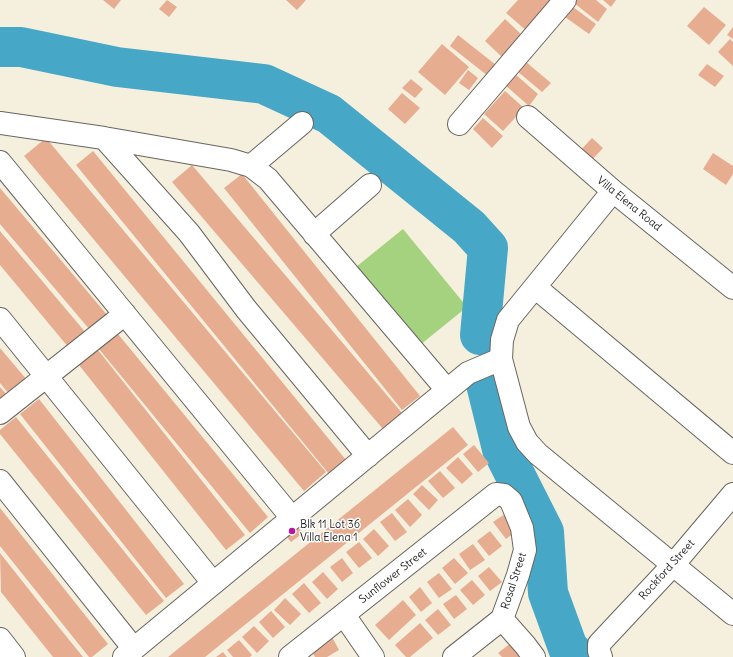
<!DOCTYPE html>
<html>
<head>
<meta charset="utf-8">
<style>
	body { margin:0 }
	canvas { display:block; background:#f5efdd }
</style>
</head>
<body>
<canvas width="733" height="657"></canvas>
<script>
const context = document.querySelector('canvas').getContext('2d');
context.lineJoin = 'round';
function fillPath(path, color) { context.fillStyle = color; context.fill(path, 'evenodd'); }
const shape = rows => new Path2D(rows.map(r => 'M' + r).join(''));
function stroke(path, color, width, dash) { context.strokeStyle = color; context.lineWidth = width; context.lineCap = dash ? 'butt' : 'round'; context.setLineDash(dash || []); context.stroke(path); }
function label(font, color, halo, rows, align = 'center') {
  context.font = font + ' Delius,sans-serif'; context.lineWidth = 3; context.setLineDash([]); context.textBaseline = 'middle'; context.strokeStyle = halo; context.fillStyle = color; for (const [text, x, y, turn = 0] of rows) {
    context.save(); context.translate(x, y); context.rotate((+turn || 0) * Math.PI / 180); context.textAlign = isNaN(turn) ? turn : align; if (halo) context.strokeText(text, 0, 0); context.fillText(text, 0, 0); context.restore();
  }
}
const green = shape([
	[403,229,467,307,420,345,356,267]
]);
const river = shape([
	[0,47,21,47,117,67,264,84,329,114,469,227,488,248,480,335],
	[486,384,502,449,544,532,548,593,568,648,577,657]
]);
const building = shape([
	[103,0,121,0,114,9],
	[167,0,177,7,169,17,159,9],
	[286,0,306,0,297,10],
	[518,0,557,0,528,32,506,13],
	[577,0,596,0,607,9,598,22,574,3],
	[603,0,616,0,611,7],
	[573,7,596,24,589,34,565,17],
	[704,7,726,25,709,45,687,26],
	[505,19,523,36,502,57,485,41],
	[733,27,733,39,727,35],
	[458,35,496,65,488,76,450,46],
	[730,39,733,42,733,66,718,52],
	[442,44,469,67,445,95,418,72],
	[526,62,551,83,542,92,517,71],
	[707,64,724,76,715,87,698,75],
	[468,70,478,78,469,90,459,83],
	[515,74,538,94,529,106,505,85],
	[411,79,423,89,415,98,402,88],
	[505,91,524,108,503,131,484,114],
	[402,93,420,108,405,124,388,109],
	[483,118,503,136,492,148,473,129],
	[46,138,326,472,304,491,24,156],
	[592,138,603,148,587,165,576,155],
	[93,151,346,460,329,474,76,165],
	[713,153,733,166,733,174,726,185,703,169],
	[192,165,402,413,383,429,172,182],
	[242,174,420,396,402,410,224,188],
	[0,188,108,316,90,330,0,224],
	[0,231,86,333,69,348,0,265],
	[118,334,268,517,250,533,99,349],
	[0,348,27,380,10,395,0,383],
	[98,350,245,535,226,550,79,365],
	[0,387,8,396,0,402],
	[39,399,184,584,166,598,20,414],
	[16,417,164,601,146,615,0,434,0,430],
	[453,427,468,445,205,657,168,657],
	[474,445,489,463,478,472,463,454],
	[458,457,473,474,462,484,446,468],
	[440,471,455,488,443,498,428,481],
	[422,485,438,500,429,510,413,494],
	[408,499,422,515,410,527,395,510],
	[0,508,108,644,92,657,89,657,0,546],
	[392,513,407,532,395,541,380,522],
	[505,514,517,531,506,539,493,522],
	[292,521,303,533,291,542,281,530],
	[374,529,389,546,378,556,363,539],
	[490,531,502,546,489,556,477,541],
	[359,542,372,558,359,568,346,552],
	[473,544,485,560,470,570,459,554],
	[0,553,53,620,83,657,53,657,1,592],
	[342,558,353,573,342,582,330,567],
	[454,558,468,573,455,584,442,568],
	[489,567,502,582,490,591,478,576],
	[323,572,338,589,327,599,312,582],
	[439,573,452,589,439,598,427,582],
	[472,580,485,595,473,605,460,590],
	[304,583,321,603,309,613,292,594],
	[420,587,432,603,421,612,409,597],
	[456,595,467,609,454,619,443,604],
	[285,598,301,614,290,625,274,610],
	[403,600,416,615,389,640,375,625],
	[438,609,451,625,438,635,425,620],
	[271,611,285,627,273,638,259,622],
	[420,623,433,638,410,657,406,657,395,645],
	[254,626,269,641,257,653,242,637],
	[332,637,339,650,327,657,315,657,311,650],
	[239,640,252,655,250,657,233,657,227,650],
	[511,643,521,657,502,657,498,653],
	[223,652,227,657,216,657]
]);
const minor = shape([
	[528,117,613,191,733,288],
	[0,123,104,138,231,160,251,166,268,179,447,390],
	[459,124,565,0],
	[104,138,189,233,246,309,368,456],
	[0,162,292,518],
	[251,166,302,123],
	[613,191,508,320,502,340,501,359,519,427,527,442,538,454,733,614],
	[314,234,370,185],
	[535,287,733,453],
	[0,319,213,583],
	[0,413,125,314],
	[0,481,134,649],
	[502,619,525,645,534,657],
	[0,639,14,657],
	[124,657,468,373,501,359],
	[290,657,496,494,504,495,511,501,522,528,525,550,518,575,502,619,454,657],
	[601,657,599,651,599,644,673,565,733,494]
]);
const tertiary = shape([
	[344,615,373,657]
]);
const markers = [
	[292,531,4,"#b5179e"]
];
const streetNames = [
	["Villa Elena Road",629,204,39],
	["Rockford Street",667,570,-48],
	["Sunflower Street",393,576,-38],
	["Rosal Street",514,581,-72]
];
const poiNames = [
	["Blk 11 Lot 36",300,525],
	["Villa Elena 1",300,538]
];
fillPath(green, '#a4d27f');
stroke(river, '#47a7c6', 40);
fillPath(building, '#e7ad90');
stroke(minor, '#686660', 24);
stroke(tertiary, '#686660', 24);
stroke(minor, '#fff', 22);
stroke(tertiary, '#fff', 22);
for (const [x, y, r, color] of markers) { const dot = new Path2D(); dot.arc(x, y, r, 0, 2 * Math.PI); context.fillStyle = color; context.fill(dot); stroke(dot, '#fff', 1.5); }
label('11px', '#1c1c1c', '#fff', streetNames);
label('11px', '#1c1c1c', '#fff', poiNames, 'left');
</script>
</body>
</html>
